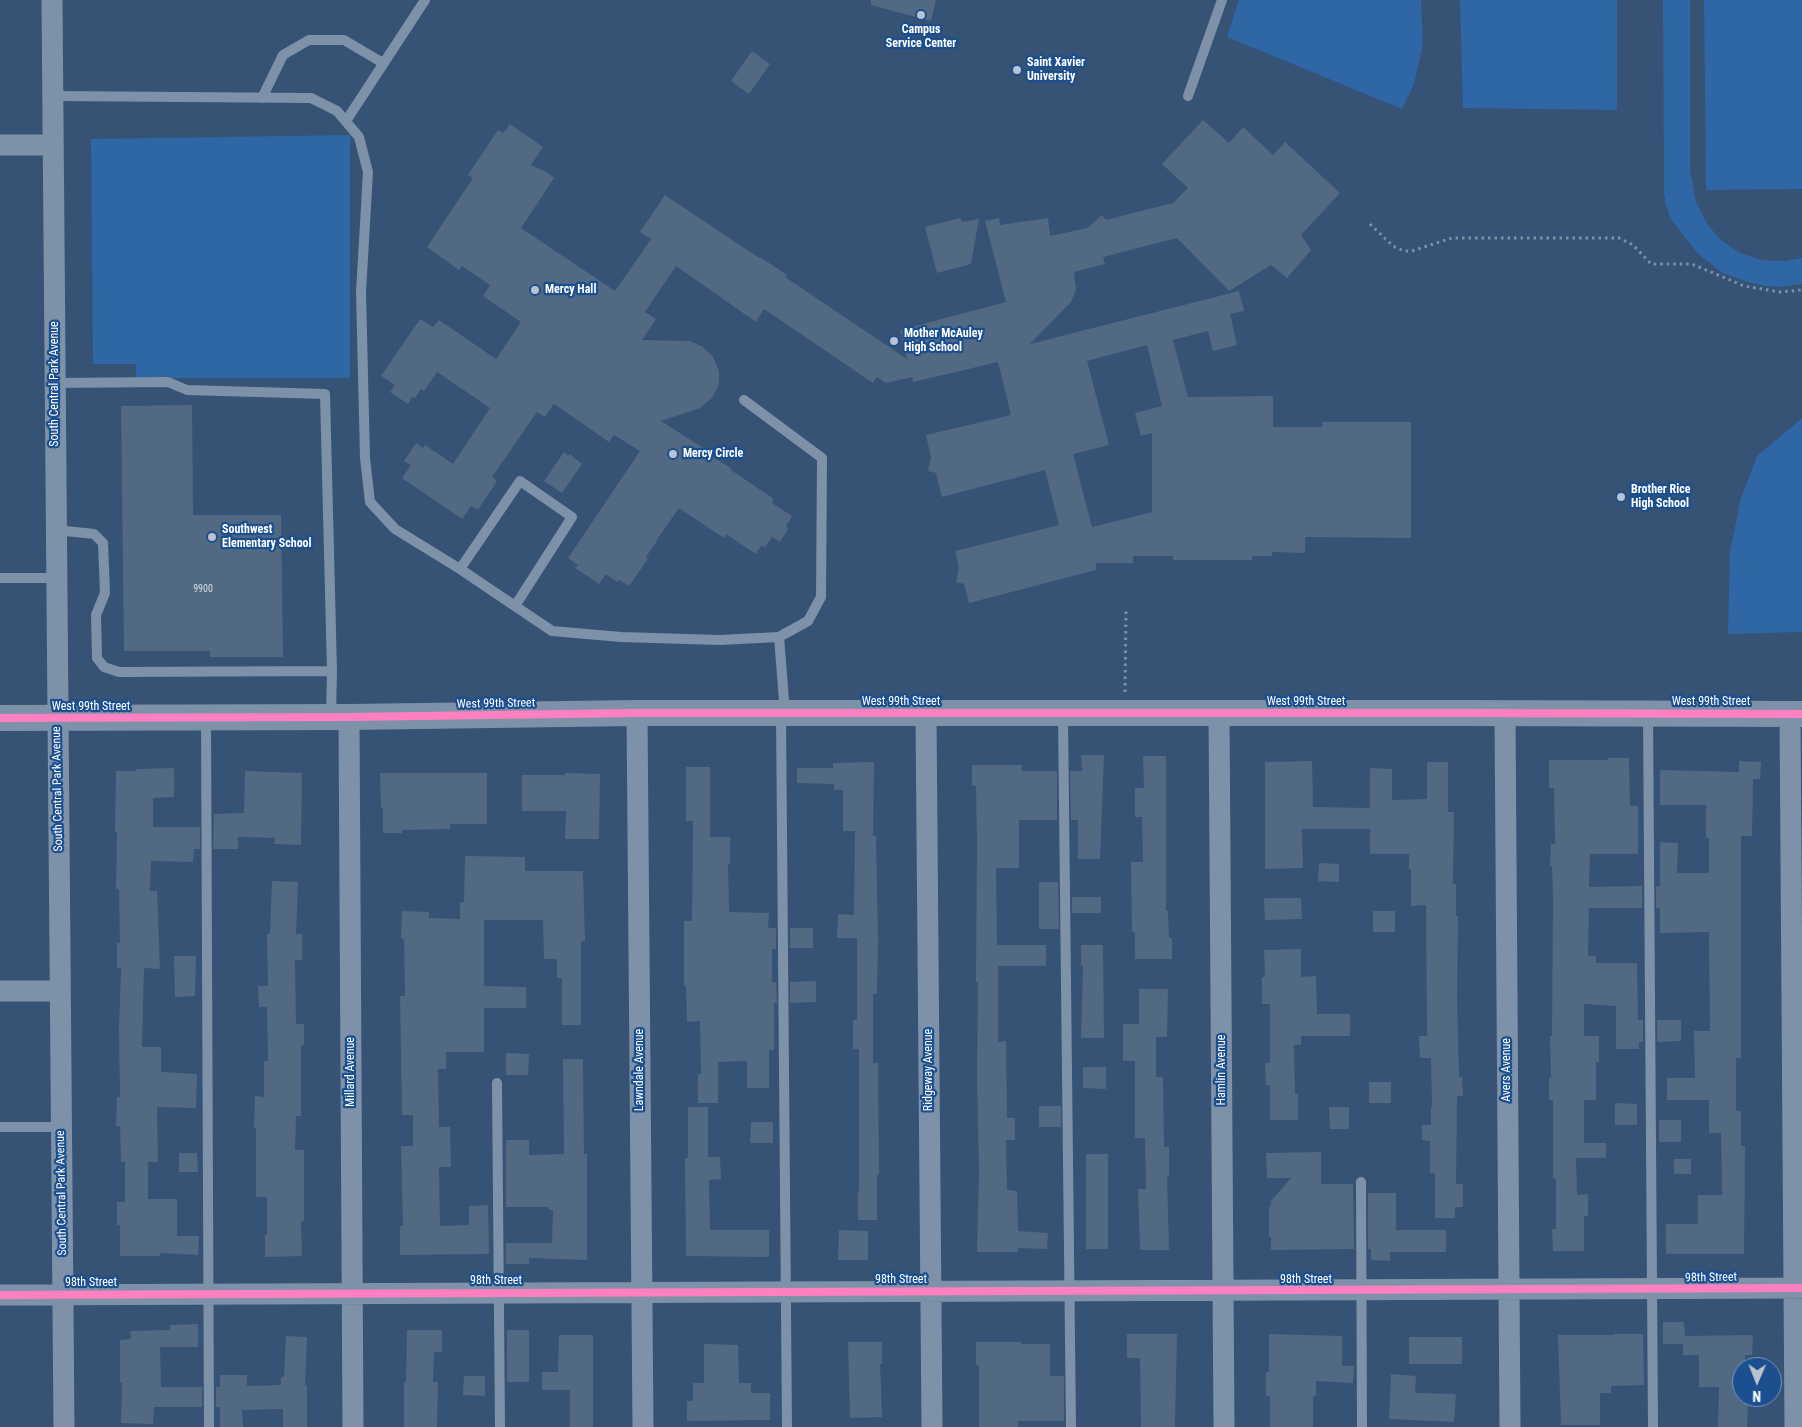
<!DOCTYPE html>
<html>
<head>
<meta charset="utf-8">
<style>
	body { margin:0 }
	#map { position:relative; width:1802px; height:1427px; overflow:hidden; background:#365274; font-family:"Roboto Condensed",sans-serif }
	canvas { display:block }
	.north { position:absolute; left:1732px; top:1357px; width:50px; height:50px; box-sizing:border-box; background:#1b4f8f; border:1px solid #7695bc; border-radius:50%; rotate:181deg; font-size:14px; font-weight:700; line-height:20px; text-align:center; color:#fff }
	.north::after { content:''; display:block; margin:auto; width:18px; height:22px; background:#b9c2ce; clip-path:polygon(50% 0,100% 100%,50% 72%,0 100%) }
</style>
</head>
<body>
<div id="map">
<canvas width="1802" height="1427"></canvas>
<div class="north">N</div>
</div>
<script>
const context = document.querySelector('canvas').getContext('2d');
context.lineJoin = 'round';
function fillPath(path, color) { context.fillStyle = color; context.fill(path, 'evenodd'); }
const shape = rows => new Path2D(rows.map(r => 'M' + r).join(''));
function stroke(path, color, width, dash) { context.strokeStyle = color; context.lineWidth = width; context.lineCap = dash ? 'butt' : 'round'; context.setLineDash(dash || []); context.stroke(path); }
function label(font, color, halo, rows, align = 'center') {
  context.font = font + ' "Roboto Condensed",sans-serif'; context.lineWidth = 4.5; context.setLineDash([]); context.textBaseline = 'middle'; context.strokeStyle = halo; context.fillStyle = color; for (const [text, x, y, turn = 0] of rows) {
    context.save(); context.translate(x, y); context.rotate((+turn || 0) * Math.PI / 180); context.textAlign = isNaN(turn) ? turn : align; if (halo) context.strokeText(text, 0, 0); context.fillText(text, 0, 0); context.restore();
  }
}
const green = shape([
	[1239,0,1421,0,1423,43,1414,84,1402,109,1227,37],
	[1460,0,1617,0,1617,110,1463,108],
	[1663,0,1690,0,1690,170,1696,202,1706,222,1714,232,1721,240,1740,253,1762,260,1774,261,1785,261,1802,258,1802,284,1779,287,1765,286,1751,283,1723,273,1698,254,1671,219,1666,206,1664,193],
	[1704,0,1802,0,1802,189,1706,190],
	[350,135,350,378,136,378,136,364,93,364,91,139],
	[1802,418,1802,632,1728,634,1730,551,1741,498,1757,456]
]);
const building = shape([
	[871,0,936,0,931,21,871,5],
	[752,51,770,64,749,94,731,81],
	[1203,120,1229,143,1243,127,1273,155,1285,142,1340,193,1301,235,1311,250,1287,278,1271,265,1229,291,1177,238,1103,257,1105,264,1074,272,1076,290,1071,302,1030,344,1239,291,1244,311,1230,314,1237,345,1213,351,1208,331,1173,340,1188,397,1273,396,1273,427,1322,427,1322,422,1411,422,1411,538,1305,537,1305,553,1272,552,1272,556,1252,556,1252,560,1173,560,1173,556,1133,556,1133,563,1096,563,1096,570,969,603,964,584,956,582,959,568,955,551,1059,525,1045,470,942,497,936,473,928,471,931,458,926,435,1011,415,998,362,913,382,912,377,886,383,877,377,873,383,764,309,756,322,676,266,645,312,656,319,642,340,690,341,703,347,713,357,719,371,719,384,713,397,700,408,661,421,705,449,704,451,732,469,731,470,774,499,772,503,792,516,786,526,788,529,780,542,772,537,765,547,761,546,756,554,726,534,724,538,679,508,656,541,657,541,646,557,648,559,629,586,619,580,617,582,606,574,599,584,575,568,578,565,568,558,640,451,614,435,609,442,554,404,545,417,537,412,492,477,497,481,478,510,471,506,462,519,402,478,411,465,404,461,416,443,423,448,425,445,453,464,490,408,437,372,424,391,421,389,415,398,412,397,408,404,390,392,395,385,381,376,420,319,433,327,439,320,496,359,521,322,483,296,490,285,462,266,459,270,427,247,473,178,468,175,498,130,503,133,510,124,543,147,531,165,547,172,554,178,521,228,615,291,651,239,640,232,665,195,759,258,760,257,787,275,785,277,907,359,900,330,1006,302,985,221,999,218,1000,225,1048,218,1050,236,1087,228,1102,215,1106,220,1173,203,1188,188,1162,164],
	[1147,345,1162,406,1135,413,1141,436,1152,433,1152,512,1092,527,1073,454,1109,445,1087,361],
	[960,218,962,222,979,219,971,264,937,273,925,227],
	[192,405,193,515,281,515,283,657,210,657,210,651,124,651,121,406],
	[564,452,568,456,570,454,582,464,562,493,544,481],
	[1081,755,1104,755,1100,859,1078,859,1078,820,1071,820,1070,771,1082,771],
	[1143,756,1166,756,1166,911,1168,911,1169,938,1172,938,1172,959,1135,959,1135,932,1132,932,1131,862,1143,862,1142,817,1135,817,1135,788,1144,788],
	[1608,758,1629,758,1630,806,1638,806,1638,854,1590,854,1589,887,1642,886,1642,908,1589,908,1588,956,1596,956,1596,963,1637,963,1638,1020,1643,1020,1643,1042,1639,1042,1639,1049,1616,1049,1616,1006,1584,1004,1584,1036,1599,1036,1599,1062,1596,1062,1596,1100,1584,1100,1584,1143,1606,1143,1606,1158,1576,1158,1577,1195,1588,1194,1588,1216,1584,1216,1584,1251,1553,1251,1552,1229,1556,1229,1556,1179,1553,1179,1553,1100,1549,1100,1549,1078,1551,1078,1550,1036,1552,1036,1553,898,1552,866,1550,866,1551,844,1555,844,1554,788,1549,788,1549,760,1608,760],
	[1312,761,1313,807,1370,808,1370,768,1392,769,1392,800,1427,799,1427,762,1448,762,1448,812,1454,812,1453,884,1456,884,1456,916,1458,916,1457,1000,1459,1077,1462,1077,1463,1096,1457,1096,1456,1184,1463,1184,1463,1207,1455,1207,1455,1218,1435,1218,1435,1173,1430,1173,1430,1141,1422,1140,1422,1125,1431,1125,1431,1107,1432,1107,1431,1058,1420,1058,1419,1036,1427,1036,1426,905,1411,906,1411,869,1409,869,1409,854,1370,854,1370,829,1302,829,1303,868,1265,869,1265,762],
	[1739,761,1761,762,1760,779,1753,779,1752,836,1741,836,1741,1058,1736,1058,1736,1111,1741,1111,1741,1146,1745,1146,1744,1254,1666,1254,1666,1224,1698,1224,1698,1195,1722,1195,1721,1133,1709,1133,1709,1100,1667,1100,1667,1078,1695,1078,1694,1031,1710,1031,1709,932,1660,933,1660,908,1656,908,1656,886,1660,886,1660,842,1678,843,1677,873,1709,873,1709,838,1706,838,1706,805,1660,805,1660,770,1739,772],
	[874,762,873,836,876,836,878,939,877,994,873,994,873,1063,878,1063,879,1175,877,1175,877,1220,858,1220,858,1191,859,1191,859,1049,853,1049,853,1020,857,1020,857,938,837,938,838,914,854,915,855,831,843,831,843,790,834,790,834,784,797,783,797,768,833,768,833,763],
	[972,765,1022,765,1022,771,1057,771,1057,820,1019,820,1019,868,996,868,997,945,1046,945,1046,966,998,966,998,1042,1006,1041,1007,1118,1015,1118,1015,1140,1006,1140,1007,1190,1017,1191,1018,1231,1048,1233,1047,1249,1018,1248,1018,1252,977,1252,979,1172,977,1078,978,982,976,982,977,845,976,786,972,786],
	[686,767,710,767,710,837,730,837,730,864,728,864,729,912,769,913,768,928,776,928,776,949,772,949,772,982,776,982,777,1003,774,1003,774,1050,769,1050,769,1088,747,1088,747,1061,718,1062,718,1103,698,1103,698,1074,701,1074,700,1021,687,1022,686,986,684,986,684,921,692,921,693,821,686,821],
	[174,768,174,797,153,798,153,827,200,827,200,849,194,849,193,862,151,861,150,891,157,891,160,969,144,968,142,1047,161,1047,161,1072,197,1074,196,1108,157,1107,158,1162,148,1162,148,1199,177,1199,177,1236,199,1236,198,1255,160,1253,160,1256,120,1256,120,1225,117,1225,117,1202,125,1202,125,1162,121,1162,120,1126,116,1126,117,1097,120,1097,119,1029,121,968,117,968,117,943,120,943,119,889,116,889,117,832,115,832,116,771,136,771,136,769],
	[245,771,302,773,301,845,274,844,275,838,238,837,238,849,213,849,214,814,244,813],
	[380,773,487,773,487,824,450,824,450,829,402,830,402,833,383,833,383,808,381,808],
	[565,773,600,774,599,839,565,839,566,811,522,811,522,775,565,775],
	[465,856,525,857,525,871,583,871,585,941,581,941,581,1025,562,1025,562,978,557,978,557,959,544,959,543,920,484,920,484,986,526,987,526,1008,484,1008,484,1052,446,1052,446,1069,438,1069,439,1127,450,1127,451,1167,439,1167,440,1226,469,1225,469,1206,488,1205,489,1254,400,1255,400,1226,403,1226,401,1146,413,1146,413,1115,402,1115,400,996,405,996,404,939,401,939,402,911,429,912,429,918,460,919,460,902,464,902],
	[1319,863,1339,864,1339,882,1318,881],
	[272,881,298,882,296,934,302,934,302,960,295,960,296,1024,304,1024,304,1045,301,1045,301,1116,296,1116,295,1150,304,1150,304,1221,301,1221,302,1256,265,1257,265,1235,267,1235,267,1197,256,1197,256,1128,254,1128,255,1096,264,1097,264,1061,268,1061,267,1007,259,1007,258,986,268,986,267,934,270,934],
	[1039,882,1058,882,1059,929,1039,929],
	[1072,897,1101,897,1101,913,1072,913],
	[1264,898,1301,898,1302,919,1265,920],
	[1373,911,1395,911,1395,932,1373,932],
	[790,928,813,928,813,948,790,948],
	[1081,945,1103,945,1104,1038,1081,1038,1083,966,1081,966],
	[1301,949,1301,977,1316,976,1317,1014,1350,1014,1350,1036,1301,1036,1301,1045,1294,1045,1295,1094,1298,1094,1298,1120,1270,1120,1270,1085,1266,1085,1265,1063,1270,1063,1270,1004,1262,1004,1262,977,1265,977,1264,950],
	[174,956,196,956,195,996,175,997],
	[816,981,816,1002,790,1003,790,982],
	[1139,989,1168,989,1167,1037,1156,1037,1156,1077,1163,1077,1164,1147,1169,1147,1169,1177,1167,1177,1169,1250,1140,1250,1138,1189,1146,1189,1145,1138,1135,1138,1135,1061,1123,1061,1123,1024,1139,1024],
	[1657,1020,1681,1020,1681,1041,1657,1042],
	[506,1053,529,1054,528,1075,506,1075],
	[563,1059,583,1059,584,1154,587,1154,587,1260,529,1258,529,1264,506,1264,506,1243,552,1243,553,1210,549,1210,549,1207,506,1207,506,1140,529,1140,529,1155,564,1154],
	[1083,1067,1106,1067,1106,1089,1083,1088],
	[1369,1082,1391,1082,1391,1103,1369,1103],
	[1615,1103,1637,1104,1637,1125,1615,1125],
	[1039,1106,1061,1106,1061,1127,1039,1127],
	[688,1107,708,1107,708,1157,720,1157,721,1179,709,1180,710,1230,769,1230,769,1257,686,1256,685,1158,688,1158],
	[1329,1107,1349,1107,1349,1129,1330,1129],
	[1659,1120,1681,1120,1681,1142,1659,1142],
	[751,1122,773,1122,773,1143,750,1143],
	[1321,1152,1321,1184,1353,1184,1354,1249,1271,1250,1271,1237,1269,1237,1269,1207,1271,1205,1271,1201,1291,1178,1267,1178,1266,1153],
	[179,1153,197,1153,198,1172,179,1172],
	[1086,1154,1108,1154,1108,1249,1086,1249],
	[1674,1159,1691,1159,1691,1174,1674,1174],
	[1368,1193,1396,1193,1396,1230,1446,1230,1446,1252,1390,1252,1390,1261,1371,1260,1371,1249,1368,1249],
	[839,1230,868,1231,868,1260,838,1260],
	[1663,1322,1684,1322,1685,1336,1753,1335,1752,1355,1745,1355,1745,1367,1742,1367,1742,1403,1748,1403,1747,1427,1718,1427,1719,1387,1699,1387,1699,1355,1683,1355,1683,1344,1663,1344],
	[198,1324,198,1347,160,1347,161,1387,202,1387,202,1407,154,1407,153,1424,121,1423,122,1383,120,1383,120,1340,131,1339,130,1331,170,1330,170,1325],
	[407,1330,442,1330,442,1352,434,1352,433,1382,438,1382,437,1427,404,1427,404,1382,406,1382],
	[507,1330,529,1330,529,1382,507,1382],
	[1127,1334,1177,1334,1175,1427,1141,1427,1140,1358,1127,1358],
	[1269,1334,1342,1336,1342,1366,1354,1366,1353,1383,1316,1381,1316,1396,1313,1396,1313,1427,1270,1427,1270,1396,1266,1396,1266,1372,1269,1372],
	[1614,1334,1643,1334,1644,1385,1611,1386,1611,1393,1600,1393,1600,1425,1561,1425,1558,1335,1614,1335],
	[559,1335,593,1335,593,1427,570,1427,570,1390,542,1390,542,1372,558,1372],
	[286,1336,307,1337,305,1385,307,1385,307,1427,283,1427,283,1409,242,1410,243,1427,220,1427,220,1407,216,1407,216,1387,220,1387,220,1375,247,1375,247,1386,281,1385,281,1377,284,1377],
	[1409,1337,1462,1337,1462,1364,1409,1364],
	[848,1342,882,1342,882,1364,880,1364,882,1417,850,1418],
	[976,1342,1021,1342,1021,1344,1050,1344,1050,1376,1064,1376,1064,1421,1018,1421,1018,1427,979,1427,979,1365,976,1365],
	[704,1344,738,1345,739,1383,751,1383,751,1393,770,1393,770,1420,687,1421,687,1401,693,1401,693,1383,704,1383],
	[1391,1374,1416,1376,1415,1393,1456,1394,1454,1422,1389,1419],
	[464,1376,485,1376,485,1396,463,1395]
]);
const path = shape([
	[1370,224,1393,246,1404,251,1412,251,1452,238,1619,238,1633,245,1651,264,1692,264,1744,286,1780,292,1802,290],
	[1125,692,1126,610]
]);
const service = shape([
	[53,96,311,98,337,111,359,137,368,172,361,292,365,458,370,502,395,529,460,569,552,631,621,637,720,640,779,637,785,713],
	[1188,96,1222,0],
	[262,98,283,55,309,40,344,40,383,63],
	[346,121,425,0],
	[55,383,168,382,187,390,325,394,332,671],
	[744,400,822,458,821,597,808,621,779,637],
	[56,530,94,534,103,543,105,593,96,615,97,658,104,667,119,672,332,671,331,716],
	[460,569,520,481,572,517,515,606],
	[0,578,56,578],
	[781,714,787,1427],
	[1648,714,1653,1427],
	[1063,715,1071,1427],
	[206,718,209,1427],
	[497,1083,500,1427],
	[0,1127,61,1127],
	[1361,1182,1362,1427]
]);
const minor = shape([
	[52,0,64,1427],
	[0,145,53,145],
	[637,713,643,1427],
	[1505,713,1510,1427],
	[926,714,932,1427],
	[1219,714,1224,1427],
	[1790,714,1795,1427],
	[349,717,353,1427],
	[0,991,60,991],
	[0,1295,1802,1288]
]);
const tertiary = shape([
	[0,718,349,717,637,713,1456,713,1802,714]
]);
const cycleway = shape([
	[0,718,349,717,637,713,1456,713,1802,714],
	[0,1295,1802,1288]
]);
const markers = [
	[921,15,5,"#b9c2ce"],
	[1017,70,5,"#b9c2ce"],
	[535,290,5,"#b9c2ce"],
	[894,341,5,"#b9c2ce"],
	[673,454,5,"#b9c2ce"],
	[1621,497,5,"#b9c2ce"],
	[212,537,5,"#b9c2ce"]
];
const numberNames = [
	["9900",203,589]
];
const poiNames = [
	["Campus",921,30,"center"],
	["Service Center",921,44,"center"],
	["Saint Xavier",1027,63],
	["University",1027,77],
	["Mercy Hall",545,290],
	["Mother McAuley",904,334],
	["High School",904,348],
	["Mercy Circle",683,454],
	["Brother Rice",1631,490],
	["High School",1631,504],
	["Southwest",222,530],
	["Elementary School",222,544]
];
const streetNames = [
	["South Central Park Avenue",55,384,-90],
	["West 99th Street",901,702],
	["West 99th Street",1306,702],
	["West 99th Street",1711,702],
	["West 99th Street",496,704,-1],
	["West 99th Street",91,707],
	["South Central Park Avenue",58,789,-91],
	["Lawndale Avenue",640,1070,-90],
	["Ridgeway Avenue",929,1070,-90],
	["Hamlin Avenue",1222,1070,-90],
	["Avers Avenue",1507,1070,-90],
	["Millard Avenue",351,1072,-90],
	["South Central Park Avenue",62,1193,-91],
	["98th Street",1711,1278,-1],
	["98th Street",901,1280],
	["98th Street",1306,1280],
	["98th Street",496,1281],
	["98th Street",91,1283]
];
fillPath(green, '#2f66a5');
fillPath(building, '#526984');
stroke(path, '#7d92a8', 3, [2.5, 4]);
stroke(service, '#7d92a8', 10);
stroke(minor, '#7d92a8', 21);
stroke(tertiary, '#7d92a8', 26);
stroke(cycleway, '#ff80c0', 8);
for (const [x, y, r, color] of markers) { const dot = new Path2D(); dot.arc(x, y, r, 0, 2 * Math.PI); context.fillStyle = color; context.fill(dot); stroke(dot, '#1b4f8f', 2); }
label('10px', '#d4dae0', null, numberNames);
label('bold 12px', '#fff', '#1b4f8f', poiNames, 'left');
label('12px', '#fff', '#1b4f8f', streetNames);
</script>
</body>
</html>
